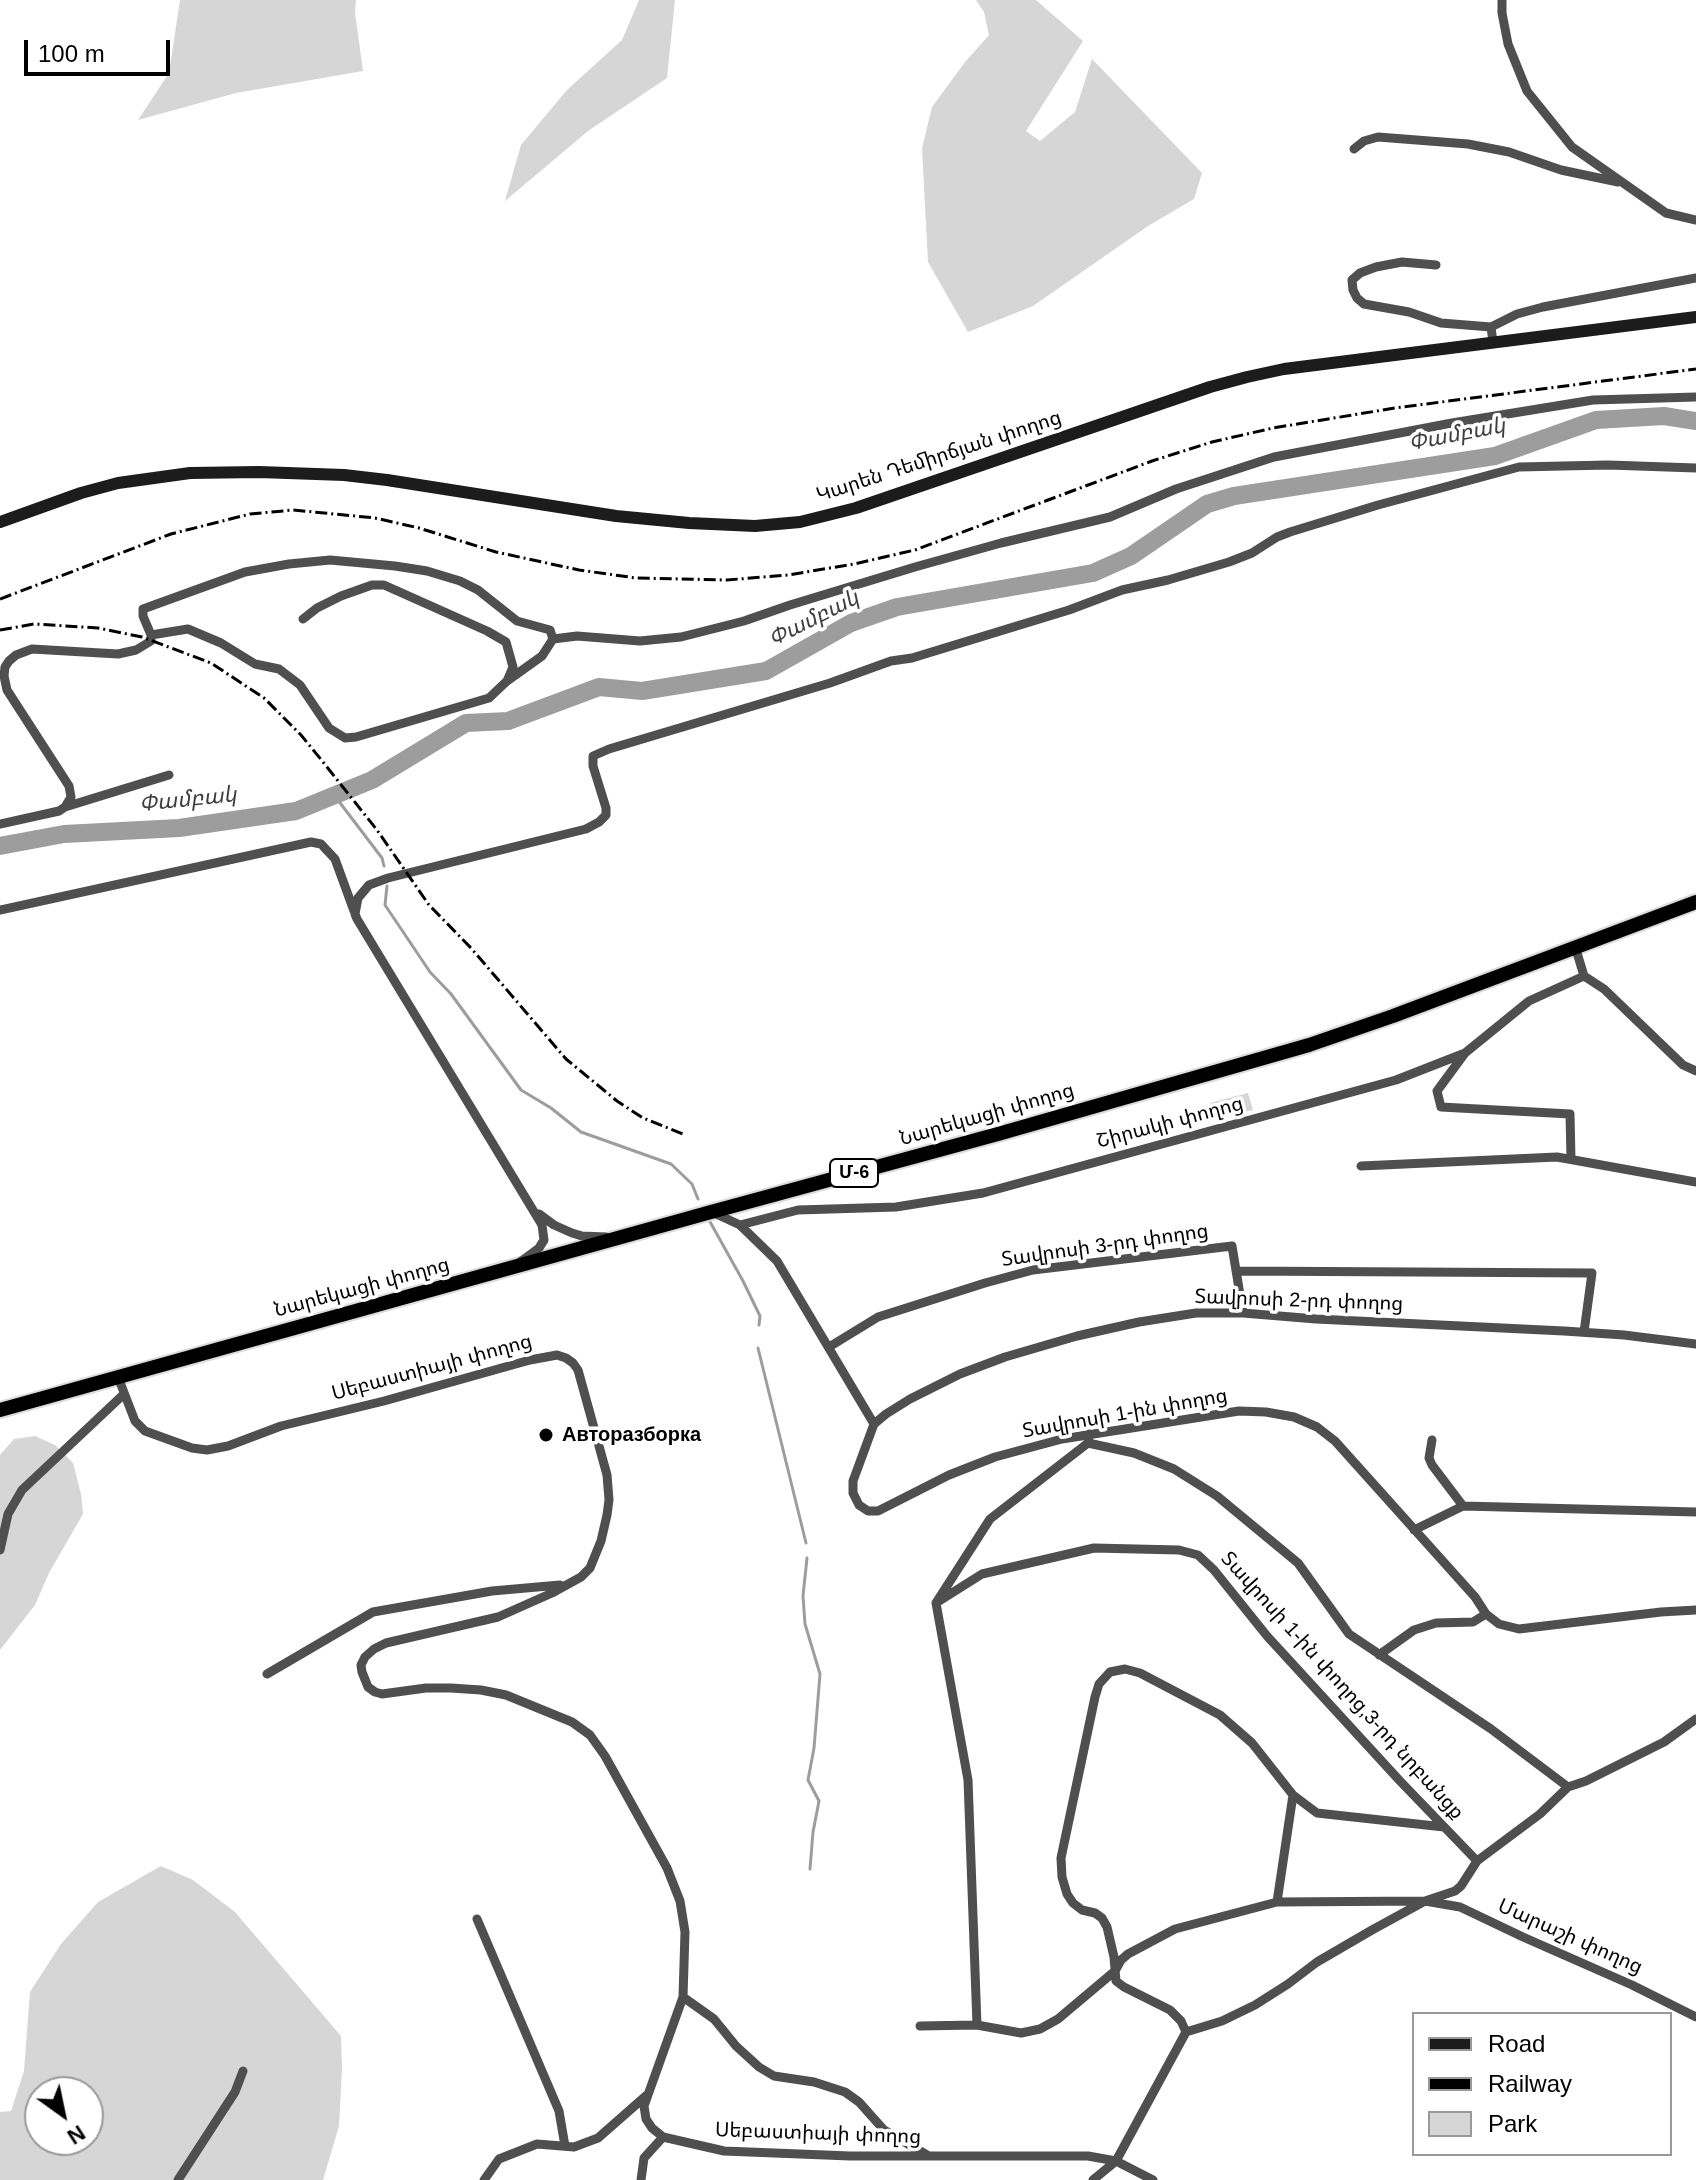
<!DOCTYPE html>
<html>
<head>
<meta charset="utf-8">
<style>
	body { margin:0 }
	#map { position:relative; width:1696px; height:2180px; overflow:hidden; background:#fff; font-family:Helvetica,sans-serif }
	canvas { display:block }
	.legend { position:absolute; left:1412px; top:2012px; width:260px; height:144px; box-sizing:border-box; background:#fff; border:2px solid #999; margin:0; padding:10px 14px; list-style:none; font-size:24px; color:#000 }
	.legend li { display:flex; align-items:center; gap:16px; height:40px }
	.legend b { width:40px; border:2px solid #999 }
	.north { position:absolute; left:24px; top:2076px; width:80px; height:80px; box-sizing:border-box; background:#fff; border:2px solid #999; border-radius:50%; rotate:147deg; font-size:22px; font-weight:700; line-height:32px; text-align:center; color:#000 }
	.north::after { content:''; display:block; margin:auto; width:28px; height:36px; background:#000; clip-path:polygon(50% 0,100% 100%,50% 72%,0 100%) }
	.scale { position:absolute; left:24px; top:40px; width:146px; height:36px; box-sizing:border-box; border:4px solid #000; border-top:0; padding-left:10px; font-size:24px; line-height:28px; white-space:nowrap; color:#000; -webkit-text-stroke:6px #fff; paint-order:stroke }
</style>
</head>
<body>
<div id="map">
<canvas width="1696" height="2180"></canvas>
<ul class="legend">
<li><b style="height:10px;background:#1c1c1c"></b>Road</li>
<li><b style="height:10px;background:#000"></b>Railway</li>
<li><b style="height:22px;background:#d6d6d6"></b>Park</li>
</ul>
<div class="north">N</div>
<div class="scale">100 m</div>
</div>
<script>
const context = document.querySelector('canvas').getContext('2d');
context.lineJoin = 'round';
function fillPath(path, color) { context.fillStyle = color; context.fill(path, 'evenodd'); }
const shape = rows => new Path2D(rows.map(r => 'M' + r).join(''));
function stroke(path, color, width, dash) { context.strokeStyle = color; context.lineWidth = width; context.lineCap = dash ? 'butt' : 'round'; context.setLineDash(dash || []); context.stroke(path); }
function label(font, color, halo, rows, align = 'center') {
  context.font = font + ' Helvetica,"Noto Sans Armenian",sans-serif'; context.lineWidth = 7; context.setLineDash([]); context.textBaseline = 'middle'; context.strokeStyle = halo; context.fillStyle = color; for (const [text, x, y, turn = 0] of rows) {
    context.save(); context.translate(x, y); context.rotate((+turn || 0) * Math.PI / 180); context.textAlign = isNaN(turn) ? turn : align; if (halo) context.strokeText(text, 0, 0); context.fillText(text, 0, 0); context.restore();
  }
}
const green = shape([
	[180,0,356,0,355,13,363,71,236,93,138,120,169,73],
	[639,0,675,0,667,78,588,131,505,201,521,145,567,90,622,40],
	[976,0,1036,0,1083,41,1026,131,1040,141,1075,112,1092,59,1202,173,1194,199,1148,226,1033,306,968,332,928,262,922,148,932,107,965,62,989,35,984,12],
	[1248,1093,1253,1110,1215,1120,1210,1103],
	[35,1436,55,1445,73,1463,81,1494,83,1514,49,1573,35,1605,0,1650,0,1455,14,1439],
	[161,1866,193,1880,235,1912,341,2036,342,2070,339,2126,323,2180,0,2180,0,2112,11,2111,24,2071,30,1992,61,1944,98,1902],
	[40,2092,88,2092,88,2140,40,2140]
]);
const stream = shape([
	[334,795,382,858,384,866],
	[387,886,385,905,430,972,451,994,521,1090,551,1108,581,1132,671,1164,692,1184,698,1199],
	[709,1220,743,1281,760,1316,759,1325],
	[758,1348,806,1543],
	[807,1558,803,1596,805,1624,820,1674,814,1748,808,1780,819,1801,813,1832,810,1869]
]);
const river = shape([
	[0,846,64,834,179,828,296,811,372,780,466,723,508,721,599,687,642,691,766,671,851,623,897,607,1093,573,1131,556,1207,504,1234,496,1495,456,1596,420,1664,416,1696,421]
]);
const minor = shape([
	[1502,0,1502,13,1508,44,1527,91,1572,147,1666,213,1696,220],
	[1354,149,1364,141,1378,137,1468,144,1509,152,1561,170,1618,182],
	[1436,265,1402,262,1376,267,1360,273,1352,280,1353,290,1357,298,1364,304,1409,312,1441,323,1491,327],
	[1493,342,1491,327,1517,314,1543,307,1696,278],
	[151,635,188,629,221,643,255,664,279,669,300,685,329,728,345,738,356,737,489,698,507,681,513,667,506,642,487,631,384,585,372,585,341,596,317,608,303,619],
	[553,639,577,636,640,641,681,637,744,621,790,605,915,567,1001,543,1110,517,1176,489,1274,457,1452,423,1593,400,1696,397],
	[65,807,169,775],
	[0,824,59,811,65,807,71,797,69,786,7,690,4,676,5,667,9,661,16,655,32,649,118,654,136,650,151,641,151,635,143,616,143,609,245,572,289,564,330,560,395,566,427,571,460,581,478,590,517,621,550,630,553,639,542,656,507,681],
	[0,910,311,842,321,844,335,859,354,911],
	[1584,976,1604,989,1683,1065,1696,1071],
	[1465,1053,1437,1091,1441,1107,1570,1114,1571,1159],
	[1361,1166,1557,1157,1696,1182],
	[712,1212,740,1225,798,1210,896,1207,983,1193,1396,1080,1465,1053,1529,1001,1584,976,1575,946],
	[539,1214,554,1225,572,1233,582,1236,606,1237],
	[740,1225,777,1261,874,1424],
	[520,1262,539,1248,544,1240,542,1225,357,919,355,914,358,898,369,885,388,878,586,829,599,822,606,815,606,808,593,766,593,756,609,749,830,683,891,661,912,658,1069,610,1122,590,1168,580,1229,562,1252,553,1277,537,1290,532,1378,505,1519,467,1608,465,1696,468],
	[1236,1271,1592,1273,1584,1332],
	[1696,1344,1624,1335,1564,1331,1316,1319,1243,1313,1196,1313,1139,1322,1077,1336,1005,1357,960,1374,910,1399,886,1414,874,1424,853,1481,853,1493,859,1505,868,1511,878,1511,949,1475,995,1457,1062,1439,1239,1411,1266,1412,1294,1417,1317,1427,1335,1441,1475,1597,1486,1614,1499,1624,1519,1629,1661,1612,1696,1610],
	[829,1347,878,1317,985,1283,1033,1270,1232,1246,1243,1313],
	[118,1377,135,1421,145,1431,192,1448,207,1450,228,1446,281,1426,384,1401,530,1360,557,1355,566,1358,573,1363,578,1370,607,1475,609,1500,607,1515,601,1541,590,1568,581,1577,552,1593,498,1617,386,1643,374,1649,365,1657,361,1665,362,1672,368,1687,375,1692,382,1694,426,1688,451,1688,481,1690,506,1695,572,1722,590,1735,605,1756,667,1868,680,1901,685,1932,683,1997,644,2106,646,2119,652,2128,663,2137,724,2151,850,2156,1088,2156,1116,2161,1153,2180],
	[1089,1434,1088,1443,990,1519,936,1603,982,1574,1094,1548,1179,1550,1198,1555,1214,1570,1267,1636,1400,1781,1477,1861],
	[1432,1440,1429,1458,1432,1465,1463,1506],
	[1088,1443,1134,1453,1174,1469,1217,1496,1298,1563,1349,1634,1491,1729,1568,1787],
	[1414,1530,1463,1506,1696,1512],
	[0,1550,8,1514,22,1490,124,1394],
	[936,1603,968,1780,977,2025],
	[1379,1655,1414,1630,1436,1623,1473,1622,1486,1614],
	[267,1674,373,1612,492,1591,560,1585],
	[1277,1902,1293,1795],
	[477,1919,559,2111,565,2146],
	[683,1997,714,2019,736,2046,759,2067,774,2076,814,2082,845,2092,859,2102,884,2130,927,2155],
	[920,2026,977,2025,1021,2033,1040,2029,1058,2019,1115,1971,1121,1960,1128,1954,1175,1929,1277,1902,1425,1901,1460,1907,1523,1937,1632,1985,1696,2017],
	[1186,2032,1181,2021,1170,2010,1124,1987,1116,1981,1114,1957,1107,1927,1102,1918,1095,1913,1082,1910,1073,1903,1067,1894,1062,1877,1061,1858,1095,1697,1099,1684,1110,1672,1125,1669,1140,1673,1220,1715,1252,1743,1293,1795,1317,1813,1444,1827],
	[178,2180,235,2092,243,2071],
	[484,2180,499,2159,537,2144,574,2147,598,2138,647,2095],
	[641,2180,644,2158,663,2137],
	[1093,2180,1116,2161,1186,2032,1222,2021,1255,2005,1288,1984,1317,1962,1372,1930,1425,1901,1455,1891,1461,1886,1477,1861,1540,1814,1568,1787,1586,1781,1664,1742,1696,1719]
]);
const secondary = shape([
	[0,522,81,493,118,483,190,473,259,472,344,475,387,480,616,516,689,523,755,526,800,522,856,508,1210,387,1247,377,1284,369,1696,317]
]);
const trunk = shape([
	[0,1410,711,1212,998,1134,1309,1045,1393,1016,1696,902]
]);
const rail = shape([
	[0,599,171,534,250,514,293,510,375,518,419,528,496,552,579,570,636,578,727,580,788,575,854,564,915,550,1152,461,1212,442,1273,428,1395,408,1696,369],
	[0,630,34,624,98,628,142,637,211,663,264,698,301,735,323,762,377,830,429,905,471,948,566,1059,617,1101,643,1118,685,1135]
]);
const markers = [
	[546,1435,8,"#000"]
];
const shields = [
	[854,1173,48]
];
const shieldNames = [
	["Մ-6",854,1173]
];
const streetNames = [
	["Կարեն Դեմիրճյան փողոց",939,457,-18],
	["Նարեկացի փողոց",987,1115,-16],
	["Շիրակի փողոց",1170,1123,-15],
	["Տավրոսի 3-րդ փողոց",1105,1246,-8],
	["Նարեկացի փողոց",362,1288,-15],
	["Տավրոսի 2-րդ փողոց",1299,1301,2],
	["Սեբաստիայի փողոց",432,1368,-15],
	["Տավրոսի 1-ին փողոց",1125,1414,-10],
	["Տավրոսի 1-ին փողոց,3-րդ նրբանցք",1342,1686,48],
	["Մարաշի փողոց",1570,1937,24],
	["Սեբաստիայի փողոց",818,2134,2]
];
const poiNames = [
	["Авторазборка",562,1435]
];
const waterNames = [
	["Փամբակ",1457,435,-11],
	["Փամբակ",814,619,-27],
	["Փամբակ",188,800,-6]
];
fillPath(green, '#d6d6d6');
stroke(stream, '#9d9d9d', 3);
stroke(river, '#9d9d9d', 18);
stroke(trunk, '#dbdbdb', 18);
stroke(minor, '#4f4f4f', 9);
stroke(secondary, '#1c1c1c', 12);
stroke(trunk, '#000', 14);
stroke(rail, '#000', 3, [12, 4, 2, 4]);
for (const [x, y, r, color] of markers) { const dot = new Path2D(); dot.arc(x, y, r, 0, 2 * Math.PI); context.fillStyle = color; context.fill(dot); stroke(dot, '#fff', 3); }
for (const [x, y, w] of shields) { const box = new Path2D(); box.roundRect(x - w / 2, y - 14, w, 28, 6); context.fillStyle = '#fff'; context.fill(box); stroke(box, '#000', 2); }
label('bold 18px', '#000', null, shieldNames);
label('20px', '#000', '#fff', streetNames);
label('bold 20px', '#000', '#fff', poiNames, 'left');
label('italic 22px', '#3e3e3e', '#fff', waterNames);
</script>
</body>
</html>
